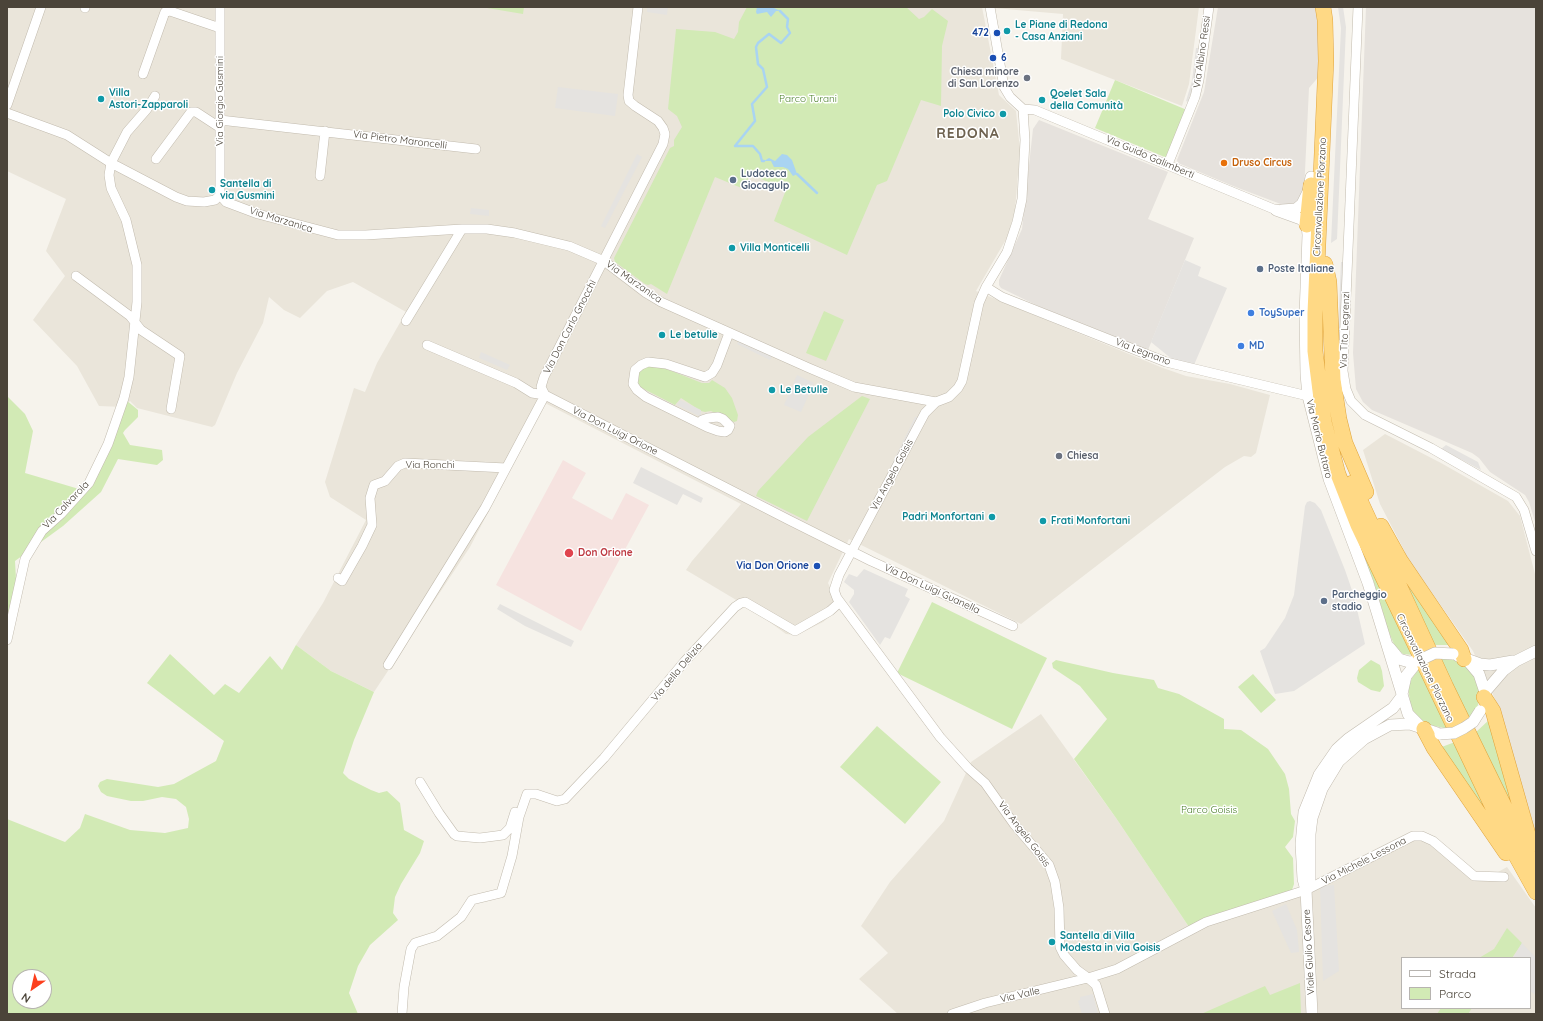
<!DOCTYPE html>
<html>
<head>
<meta charset="utf-8">
<style>
	body { margin:0 }
	#map { position:relative; width:1543px; height:1021px; overflow:hidden; background:#f6f3ec; font-family:Quicksand,sans-serif }
	canvas { display:block }
	.frame { position:absolute; inset:0; border:8px solid #4b4439; pointer-events:none }
	.legend { position:absolute; left:1401px; top:957px; width:130px; height:52px; box-sizing:border-box; background:#fff; border:1px solid #b7b4b0; margin:0; padding:5px 7px; list-style:none; font-size:12px; color:#4b4439 }
	.legend li { display:flex; align-items:center; gap:8px; height:20px }
	.legend b { width:20px; border:1px solid #b7b4b0 }
	.north { position:absolute; left:12px; top:969px; width:40px; height:40px; box-sizing:border-box; background:#fff; border:1px solid #b7b4b0; border-radius:50%; rotate:214deg; font-size:11px; font-weight:700; line-height:16px; text-align:center; color:#4b4439 }
	.north::after { content:''; display:block; margin:auto; width:14px; height:18px; background:#fc3f1d; clip-path:polygon(50% 0,100% 100%,50% 72%,0 100%) }
</style>
</head>
<body>
<div id="map">
<canvas width="1543" height="1021"></canvas>
<div class="frame"></div>
<ul class="legend">
<li><b style="height:5px;background:#fff"></b>Strada</li>
<li><b style="height:11px;background:#d2eab5"></b>Parco</li>
</ul>
<div class="north">N</div>
</div>
<script>
const context = document.querySelector('canvas').getContext('2d');
context.lineJoin = 'round';
function fillPath(path, color) { context.fillStyle = color; context.fill(path, 'evenodd'); }
const shape = rows => new Path2D(rows.map(r => 'M' + r).join(''));
function stroke(path, color, width, dash) { context.strokeStyle = color; context.lineWidth = width; context.lineCap = dash ? 'butt' : 'round'; context.setLineDash(dash || []); context.stroke(path); }
function label(font, color, halo, rows, align = 'center') {
  context.font = font + ' Quicksand,sans-serif'; context.lineWidth = 3; context.setLineDash([]); context.textBaseline = 'middle'; context.strokeStyle = halo; context.fillStyle = color; for (const [text, x, y, turn = 0] of rows) {
    context.save(); context.translate(x, y); context.rotate((+turn || 0) * Math.PI / 180); context.textAlign = isNaN(turn) ? turn : align; if (halo) context.strokeText(text, 0, 0); context.fillText(text, 0, 0); context.restore();
  }
}
const residential = shape([
	[7,7,1199,7,1189,84,1182,106,1061,59,1063,14,982,7,999,95,1016,111,1020,150,1015,210,1008,236,976,291,1163,368,1186,376,1230,384,1270,395,1256,453,1251,457,1244,456,1225,467,1021,624,849,539,828,583,840,608,823,622,797,635,786,634,753,610,686,570,692,561,741,504,545,403,470,547,374,692,331,671,296,645,323,603,366,520,330,497,325,482,354,388,365,392,377,363,406,312,353,282,327,291,300,318,284,310,269,297,263,323,237,373,215,425,212,427,137,408,130,401,124,407,99,406,77,366,33,320,65,276,46,251,66,199,7,171],
	[1385,434,1441,463,1508,501,1520,516,1536,578,1536,835,1499,708,1473,651,1403,552,1405,552,1380,504,1363,450],
	[1041,714,1116,818,1189,927,1295,890,1325,877,1402,837,1434,837,1477,872,1498,872,1507,867,1536,908,1536,1014,898,1014,859,979,888,953,861,926,890,882,944,821,971,762],
	[1402,958,1530,958,1530,1008,1402,1008]
]);
const industrial = shape([
	[1218,7,1317,7,1321,74,1309,88,1304,192,1295,203,1286,206,1233,186,1178,163,1177,160,1204,92],
	[1366,7,1536,7,1536,525,1529,502,1525,495,1490,472,1479,458,1472,453,1372,410,1363,402,1356,389,1353,353],
	[1039,120,1168,172,1148,219,1194,238,1148,350,1040,307,1001,288,999,285,999,280,1022,229,1033,129]
]);
const medical = shape([
	[563,460,586,473,572,498,612,520,626,493,649,505,581,631,496,585]
]);
const green = shape([
	[481,7,524,7,523,14],
	[747,7,906,7,919,19,924,17,932,9,948,21,942,46,941,106,921,100,887,181,877,185,847,255,774,221,786,190,750,174,744,189,715,177,667,294,651,284,648,285,645,284,615,262,614,258,670,148,674,146,674,140,682,127,677,116,668,109,676,29,715,32,734,39,738,32,739,22],
	[1115,80,1187,110,1167,158,1095,128],
	[824,311,844,320,826,361,806,353],
	[650,366,664,368,702,383,709,383,712,380,725,388,732,398,738,415,737,421,734,422,711,411,705,412,701,411,681,398,675,405,638,386,639,371],
	[7,396,25,414,33,431,25,473,79,489,97,476,126,400,138,410,138,417,125,430,123,433,130,445,162,450,163,460,157,465,118,459,101,492,63,526,15,561,16,579,12,608,7,614],
	[862,396,870,399,807,521,756,496,758,491,808,437],
	[1387,546,1453,645,1432,645],
	[1365,553,1413,655,1403,654,1395,647,1388,630,1375,586,1362,554],
	[932,602,1047,658,1012,729,897,673],
	[296,645,331,671,374,692,354,740,343,773,349,779,371,790,379,793,387,791,400,803,404,830,424,841,420,853,401,884,395,897,393,913,398,920,370,945,358,966,349,993,358,1014,7,1014,7,819,65,842,80,828,85,814,130,830,165,833,188,828,189,819,186,807,176,799,162,797,143,801,131,801,107,796,101,792,98,786,100,782,107,779,158,787,174,784,216,761,224,741,147,683,170,654,214,695,225,684,239,693,270,656,282,670],
	[20,977,44,977,44,1001,20,1001],
	[1438,658,1448,658,1460,662,1470,669,1475,676,1479,686,1479,701,1477,708,1468,720],
	[1056,660,1113,673,1154,680,1158,688,1179,694,1224,719,1224,729,1241,730,1268,749,1285,774,1289,789,1291,814,1295,821,1293,837,1285,847,1293,858,1294,884,1292,890,1189,927,1116,818,1074,759,1107,719,1080,686,1053,668,1052,663],
	[1371,660,1380,665,1382,671,1384,686,1380,692,1371,690,1358,682,1357,678,1359,670],
	[1419,669,1449,729,1425,724,1415,714,1411,708,1408,688,1412,678],
	[1253,674,1276,700,1261,713,1238,687],
	[1490,719,1524,832,1475,733],
	[877,726,941,782,905,824,840,767],
	[1455,742,1502,839,1439,748],
	[1507,928,1522,943,1512,958,1479,958,1494,949],
	[1300,983,1301,1014,1201,1014,1265,986,1270,995],
	[1441,1008,1472,1008,1468,1014,1437,1014]
]);
const parking = shape([
	[647,7,668,7,667,15,647,12],
	[1338,7,1343,7,1346,27,1337,239,1331,243,1341,28],
	[1196,48,1199,48,1194,83,1188,102,1186,101,1192,81],
	[558,87,618,94,615,116,555,108],
	[637,154,642,157,605,228,601,226],
	[471,208,489,210,489,216,470,214],
	[1185,260,1201,267,1198,276,1227,288,1194,365,1173,360,1151,342],
	[1341,262,1343,262,1340,331,1338,331],
	[739,340,773,355,770,360,737,344],
	[481,352,510,365,507,370,479,358],
	[797,375,814,383,801,412,784,405],
	[680,400,701,410,701,417,677,405],
	[915,417,918,417,892,469,890,468],
	[1446,445,1478,462,1481,470,1441,449],
	[641,467,703,498,701,503,683,494,677,505,633,483],
	[1310,501,1315,503,1321,510,1345,570,1354,596,1365,644,1294,691,1275,694,1260,651,1265,648,1285,618,1294,595,1305,506,1307,502],
	[864,569,908,589,905,596,910,599,890,639,885,637,880,645,849,602,854,594,854,590,844,582,849,574,857,577],
	[500,604,574,641,571,647,525,626,497,609],
	[1334,885,1339,971,1323,981,1320,886],
	[1286,904,1297,930,1299,952,1291,953,1272,911],
	[1522,943,1536,958,1536,995,1530,991,1530,958,1513,958],
	[1093,994,1098,1014,1082,1014,1078,1001,1080,1000,1080,997]
]);
const water = shape([
	[757,7,772,7,780,11,776,11,771,17,767,12,757,14,756,12],
	[782,154,787,155,792,160,797,174,793,176,788,169,783,167,774,167,771,161,764,161,769,158,775,161]
]);
const stream = shape([
	[764,161,762,161,760,154,753,146,735,146,755,121,752,104,767,87,763,69,758,64,756,47,758,43,769,34,781,43,790,33,787,27,788,19,780,11],
	[797,174,817,193]
]);
const minor = shape([
	[990,7,1004,87,1010,97,1023,109],
	[1358,7,1343,371,1346,389,1351,401,1365,415,1431,448,1516,497,1524,510,1536,551],
	[85,8,85,7],
	[143,74,165,12,170,11,220,28],
	[7,105,41,7],
	[1023,109,1035,110,1276,210],
	[7,113,67,135,111,163,176,197,187,201,204,202,215,200,220,195],
	[220,120,476,149],
	[156,159,191,112,196,112,219,127],
	[1168,164,1195,97,1199,80,1209,7],
	[320,176,325,131],
	[220,195,226,202,258,214,338,235,366,235,462,229,487,229,515,233,569,246,604,261,646,293,661,302,809,368,854,387,936,402,949,397,958,388,962,381,979,303,986,287,1007,252,1017,222,1022,199,1025,140,1023,109],
	[220,195,220,7],
	[76,276,130,316,141,330,180,356,171,409],
	[986,287,1002,297,1166,362,1308,396],
	[406,321,462,229],
	[427,345,516,383,532,393,545,395,789,520,871,561,1013,626],
	[545,395,541,387,544,377,663,144,665,134,663,128,658,121,635,106,629,101,628,95,638,7],
	[936,402,925,413,839,575,834,590,837,598,940,737,968,768,985,783,1014,824,1049,865,1055,882,1059,908,1060,947,1064,955,1077,970,1088,978,1117,969,1206,922,1306,890,1413,836,1422,836,1433,841,1474,876,1504,877],
	[700,423,702,420,708,418,718,417,723,419,730,426,728,430,725,432,718,431,707,427,646,397,637,390,633,384,635,370,641,365,648,362,666,364,705,377,712,373,717,365,729,333],
	[338,578,342,581,362,546,372,525,370,498,374,485,385,481,398,466,405,463,506,468],
	[7,640,25,559,42,531,61,514,89,483,108,444,124,398,129,377,137,302,137,265,126,220,111,188,109,175,111,163,127,132,147,109,155,96],
	[388,665,485,508,545,395],
	[420,782,439,813,454,834,457,836,480,838,503,835,510,828,515,812],
	[402,1014,404,987,411,949,415,943,437,936,461,917,472,900,501,893,512,856,519,817,527,794,536,794,557,801,565,799,604,758,685,661,735,607,741,603,745,602,795,631,830,611,840,602],
	[952,1014,985,1003,1088,978,1096,985,1105,1014]
]);
const tertiary = shape([
	[1276,210,1301,219,1307,225,1308,235,1305,315,1306,374,1308,396,1329,479,1368,583,1402,694],
	[1282,210,1296,209,1302,204,1308,192,1311,177],
	[1390,648,1399,659,1409,662,1418,661],
	[1458,656,1480,664,1490,665,1513,661],
	[1418,661,1406,676,1402,694,1408,714,1420,726],
	[1468,661,1479,674,1485,692,1484,697],
	[1485,692,1504,670,1516,661,1536,651],
	[1310,879,1310,834,1312,818,1322,789,1339,761,1364,739,1390,725,1410,724,1440,734],
	[1312,1014,1306,890,1303,879,1301,844,1304,812,1319,775,1337,749,1348,739,1393,708,1402,696]
]);
const trunk = shape([
	[1323,7,1325,20,1326,61,1315,313,1315,351,1324,422,1338,474,1358,525,1515,854,1536,892],
	[1307,225,1311,185],
	[1325,264,1329,282,1333,380,1339,419,1345,443,1366,492],
	[1352,483,1446,687,1536,871],
	[1381,526,1400,560,1461,650,1464,659],
	[1484,697,1493,711,1531,845],
	[1424,729,1434,748,1506,853]
]);
const tertiaryBridge = shape([
	[1418,661,1435,653,1453,654],
	[1440,734,1454,733,1464,728,1473,722,1480,711]
]);
const markers = [
	[1007,31,4,"#0f9aa8"],
	[997,33,4,"#1a4fb4"],
	[993,58,4,"#1a4fb4"],
	[1027,78,4,"#6b7280"],
	[101,99,4,"#0f9aa8"],
	[1042,100,4,"#0f9aa8"],
	[1003,114,4,"#0f9aa8"],
	[1224,163,4,"#e8710a"],
	[733,180,4,"#5c6f8a"],
	[212,190,4,"#0f9aa8"],
	[732,248,4,"#0f9aa8"],
	[1260,269,4,"#5c6f8a"],
	[1251,313,4,"#3f7fe0"],
	[662,335,4,"#0f9aa8"],
	[1241,346,4,"#3f7fe0"],
	[772,390,4,"#0f9aa8"],
	[1059,456,4,"#6b7280"],
	[992,517,4,"#0f9aa8"],
	[1043,521,4,"#0f9aa8"],
	[569,553,5,"#e0444e"],
	[817,566,4,"#1a4fb4"],
	[1324,601,4,"#5c6f8a"],
	[1052,942,4,"#0f9aa8"]
];
const cultureNames = [
	["Le Piane di Redona",1015,25],
	["- Casa Anziani",1015,37],
	["Villa",109,93],
	["Astori-Zapparoli",109,105],
	["Qoelet Sala",1050,94],
	["della Comunità",1050,106],
	["Polo Civico",995,114,"right"],
	["Santella di",220,184],
	["via Gusmini",220,196],
	["Villa Monticelli",740,248],
	["Le betulle",670,335],
	["Le Betulle",780,390],
	["Padri Monfortani",984,517,"right"],
	["Frati Monfortani",1051,521],
	["Santella di Villa",1060,936],
	["Modesta in via Goisis",1060,948]
];
const transitNames = [
	["472",989,33],
	["6",1001,58,"left"],
	["Via Don Orione",809,566]
];
const streetNames = [
	["Via Albino Ressi",1202,52,-82],
	["Via Giorgio Gusmini",220,101,-90],
	["Via Pietro Maroncelli",400,140,7],
	["Via Guido Galimberti",1150,157,23],
	["Circonvallazione Plorzano",1320,197,-87],
	["Via Marzanica",281,220,17],
	["Via Marzanica",634,282,35],
	["Via Don Carlo Gnocchi",570,327,-63],
	["Via Tito Legrenzi",1345,330,-88],
	["Via Legnano",1143,352,21],
	["Via Don Luigi Orione",615,431,27],
	["Via Mario Buttaro",1319,439,76],
	["Via Ronchi",430,465],
	["Via Angelo Goisis",892,475,-62],
	["Via Calvarola",66,505,-46],
	["Via Don Luigi Guanella",932,589,25],
	["Circonvallazione Plorzano",1425,668,64],
	["Via della Delizia",677,672,-50],
	["Via Angelo Goisis",1024,834,53],
	["Via Michele Lessona",1364,861,-27],
	["Viale Giulio Cesare",1309,952,-93],
	["Via Valle",1020,995,-13]
];
const worshipNames = [
	["Chiesa minore",1019,72],
	["di San Lorenzo",1019,84],
	["Chiesa",1067,456,"left"]
];
const parkNames = [
	["Parco Turani",808,99],
	["Parco Goisis",1209,810]
];
const foodNames = [
	["Druso Circus",1232,163]
];
const serviceNames = [
	["Ludoteca",741,174],
	["Giocagulp",741,186],
	["Poste Italiane",1268,269],
	["Parcheggio",1332,595],
	["stadio",1332,607]
];
const shopNames = [
	["ToySuper",1259,313],
	["MD",1249,346]
];
const healthNames = [
	["Don Orione",578,553]
];
const districtNames = [
	["REDONA",968,134]
];
fillPath(residential, '#eae5da');
fillPath(industrial, '#e6e2dd');
fillPath(medical, '#f6e3e0');
fillPath(green, '#d2eab5');
fillPath(parking, '#e5e3e0');
fillPath(water, '#a9d4f2');
stroke(stream, '#a9d4f2', 2.5);
stroke(minor, '#c2bbae', 10);
stroke(tertiary, '#c2bbae', 12);
stroke(trunk, '#e0a43c', 16);
stroke(minor, '#fff', 9);
stroke(tertiary, '#fff', 11);
stroke(trunk, '#ffd985', 15);
stroke(tertiaryBridge, '#c2bbae', 12, []);
stroke(tertiaryBridge, '#fff', 11);
for (const [x, y, r, color] of markers) { const dot = new Path2D(); dot.arc(x, y, r, 0, 2 * Math.PI); context.fillStyle = color; context.fill(dot); stroke(dot, '#fff', 1.5); }
label('bold 10px', '#0d838f', '#fff', cultureNames, 'left');
label('bold 10px', '#164399', '#fff', transitNames, 'right');
label('10px', '#4b4439', '#fff', streetNames);
label('bold 10px', '#5b616d', '#fff', worshipNames, 'right');
label('10px', '#4a7f2a', '#fff', parkNames);
label('bold 10px', '#c56008', '#fff', foodNames, 'left');
label('bold 10px', '#4e5e75', '#fff', serviceNames, 'left');
label('bold 10px', '#366cbe', '#fff', shopNames, 'left');
label('bold 10px', '#be3a42', '#fff', healthNames, 'left');
context.letterSpacing = '1px';
label('bold 14px', '#6e6250', '#fff', districtNames);
context.letterSpacing = '0px';
</script>
</body>
</html>
